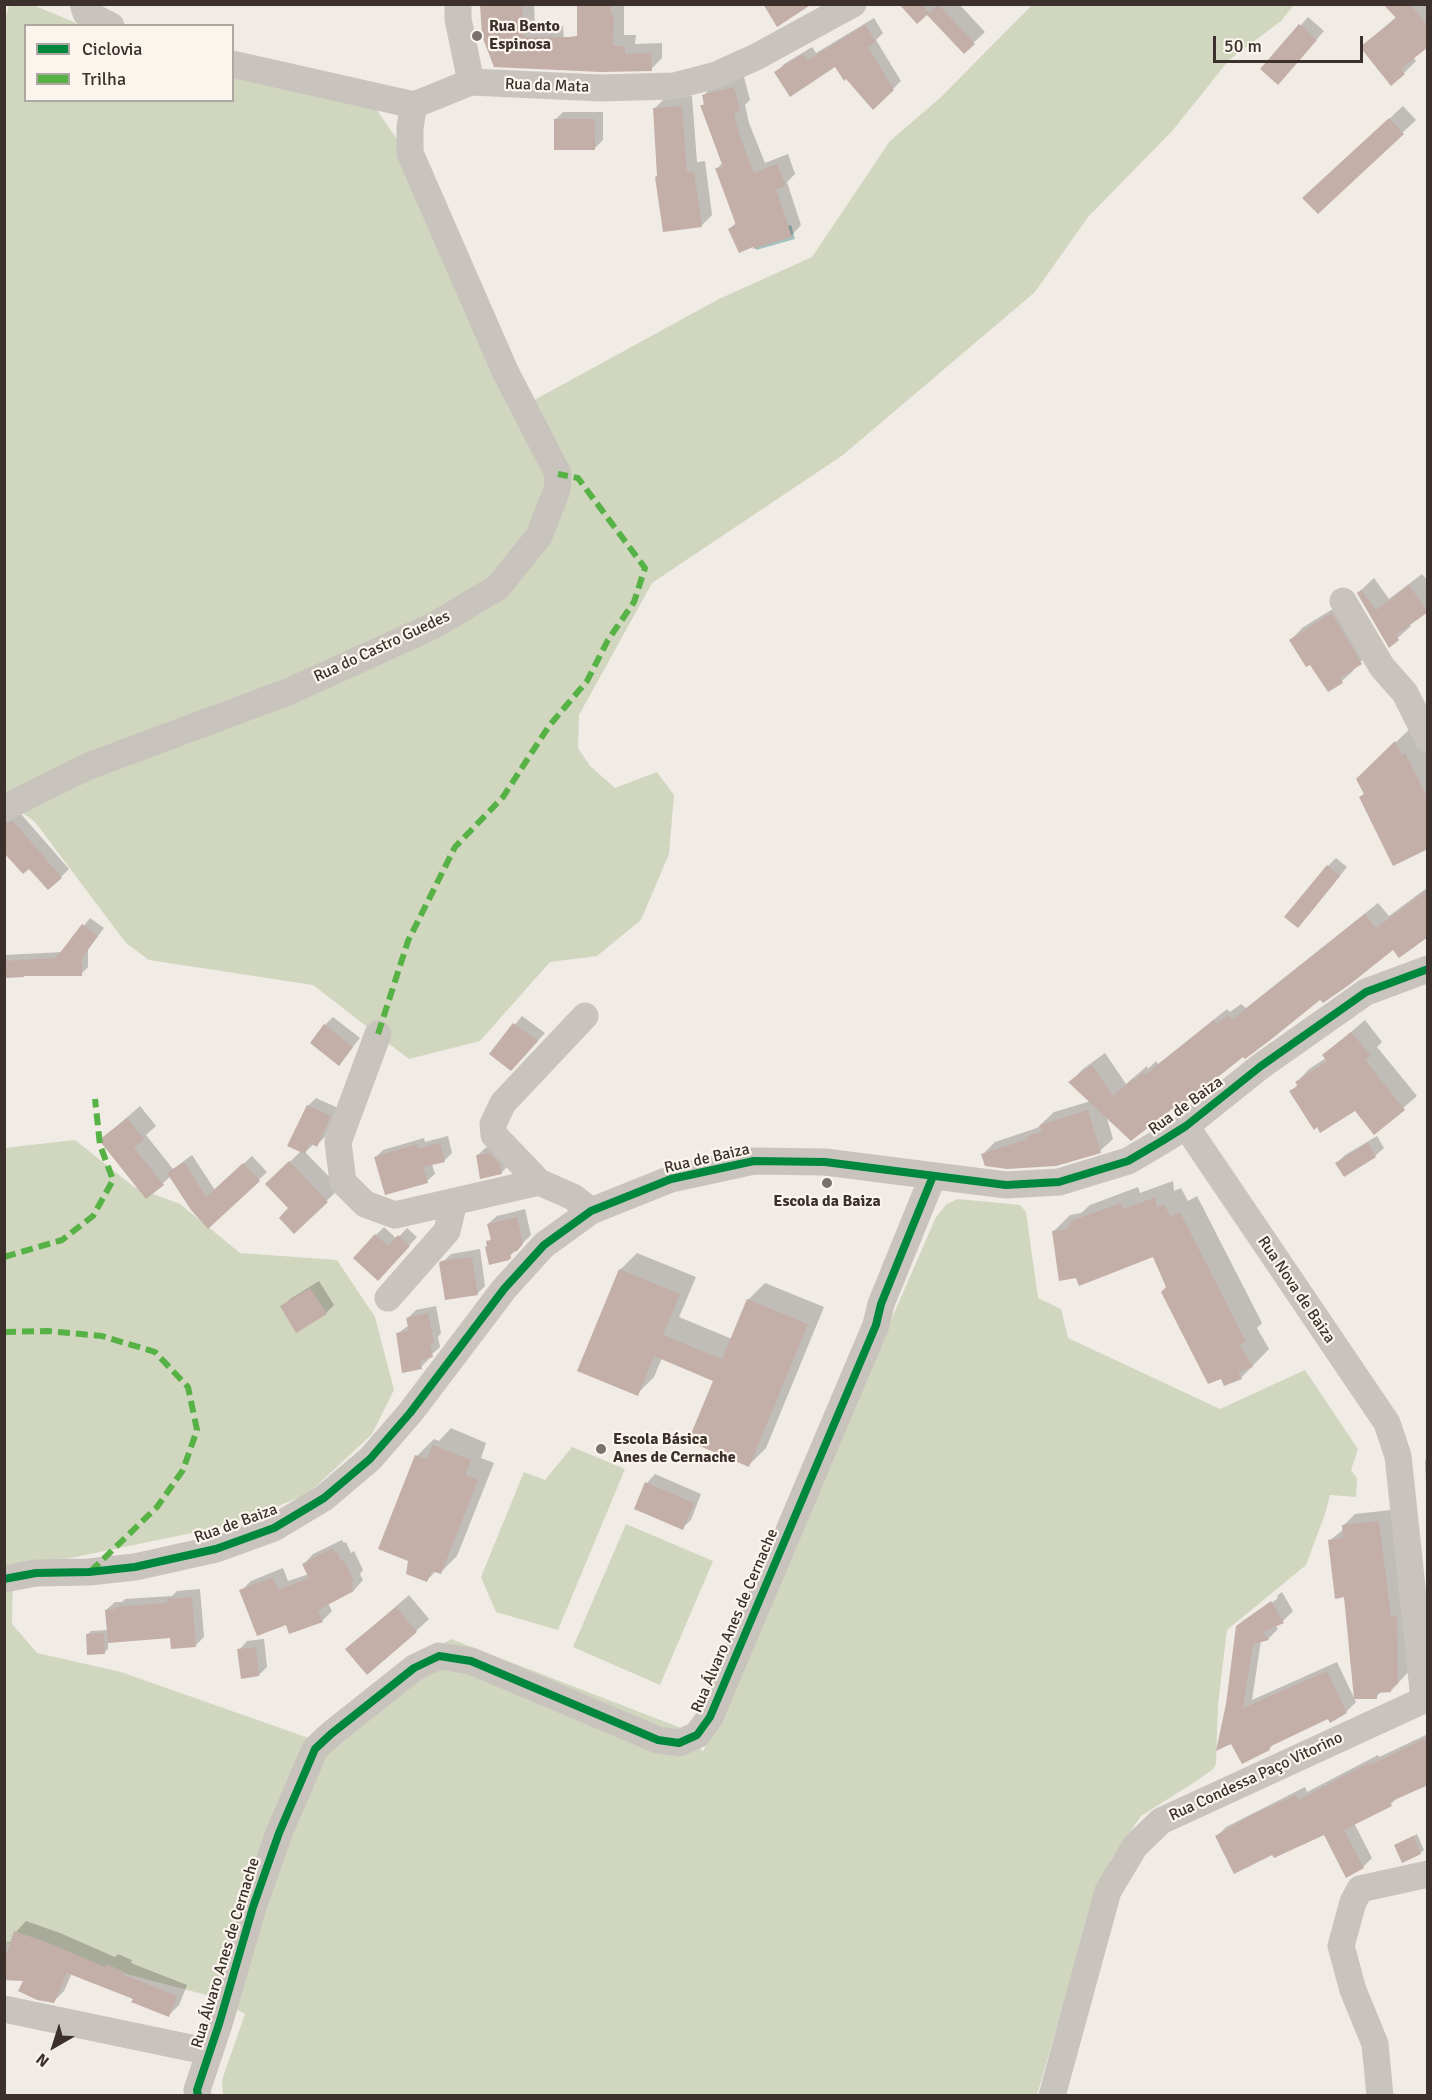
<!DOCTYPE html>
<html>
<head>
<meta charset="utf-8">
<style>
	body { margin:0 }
	#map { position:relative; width:1432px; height:2100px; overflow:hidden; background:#f0ebe5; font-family:Signika,sans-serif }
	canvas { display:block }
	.frame { position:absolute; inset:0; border:6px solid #3b302b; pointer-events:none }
	.legend { position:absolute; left:24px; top:24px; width:210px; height:78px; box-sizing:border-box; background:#fbf5ee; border:2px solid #aea6a0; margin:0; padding:8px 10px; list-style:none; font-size:18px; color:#3b302b }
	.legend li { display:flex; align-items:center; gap:12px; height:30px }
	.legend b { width:30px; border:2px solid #aea6a0 }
	.north { position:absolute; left:24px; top:2016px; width:60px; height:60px; -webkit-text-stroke:4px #fbf5ee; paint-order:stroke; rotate:219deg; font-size:16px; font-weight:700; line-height:24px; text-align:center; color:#3b302b }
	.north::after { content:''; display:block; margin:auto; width:21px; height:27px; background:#3b302b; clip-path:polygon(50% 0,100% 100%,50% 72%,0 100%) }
	.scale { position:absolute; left:1213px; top:36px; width:150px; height:27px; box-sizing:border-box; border:3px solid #3b302b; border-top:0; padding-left:8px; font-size:18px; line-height:21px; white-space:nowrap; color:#3b302b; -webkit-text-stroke:4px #fbf5ee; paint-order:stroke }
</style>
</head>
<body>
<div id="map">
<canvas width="1432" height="2100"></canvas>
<div class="frame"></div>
<ul class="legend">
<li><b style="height:8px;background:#00873e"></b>Ciclovia</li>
<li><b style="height:8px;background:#57b246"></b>Trilha</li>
</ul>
<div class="north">N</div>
<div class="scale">50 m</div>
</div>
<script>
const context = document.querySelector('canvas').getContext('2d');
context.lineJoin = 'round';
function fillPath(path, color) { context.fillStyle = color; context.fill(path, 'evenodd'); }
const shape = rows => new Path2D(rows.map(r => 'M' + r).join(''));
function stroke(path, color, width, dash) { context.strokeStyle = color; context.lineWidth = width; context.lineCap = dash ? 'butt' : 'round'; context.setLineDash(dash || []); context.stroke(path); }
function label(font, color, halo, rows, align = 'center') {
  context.font = font + ' Signika,sans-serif'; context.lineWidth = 4.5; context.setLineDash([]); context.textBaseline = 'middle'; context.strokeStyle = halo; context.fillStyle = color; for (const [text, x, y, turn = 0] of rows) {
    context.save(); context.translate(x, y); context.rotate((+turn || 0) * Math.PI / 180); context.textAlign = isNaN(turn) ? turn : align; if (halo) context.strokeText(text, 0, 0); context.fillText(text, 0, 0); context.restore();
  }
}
const green = shape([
	[9,5,33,5,81,25,26,26,26,100,232,100,233,77,376,109,399,142,527,404,719,299,812,257,890,141,940,98,1032,5,1294,5,1281,21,1229,60,1173,130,1088,217,1035,292,843,455,652,583,579,715,578,748,590,766,615,788,657,772,674,795,669,854,641,920,597,956,550,962,480,1041,409,1059,313,985,149,960,126,943,35,822,5,800,4,24],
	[75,1140,134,1187,180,1204,240,1253,337,1260,375,1317,394,1390,372,1434,308,1494,230,1525,13,1570,12,1624,37,1653,121,1672,317,1741,433,1650,451,1639,686,1730,703,1752,936,1217,947,1204,958,1199,1020,1205,1026,1212,1038,1298,1061,1309,1068,1338,1220,1409,1305,1370,1358,1449,1351,1470,1357,1478,1356,1497,1330,1495,1325,1514,1306,1565,1227,1630,1218,1704,1216,1764,1213,1769,1198,1780,1141,1816,1111,1859,1097,1891,1037,2095,223,2095,222,2080,245,2014,214,1997,5,1942,4,1148],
	[572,1447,625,1469,558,1630,496,1612,481,1577,524,1472,545,1480],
	[626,1524,713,1561,660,1685,573,1647]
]);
const water = shape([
	[791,225,795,239,756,250,752,236]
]);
const shadow = shape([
	[481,4,534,4,535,26,563,26,565,57,553,69],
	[579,4,624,4,624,35,636,35,635,44,662,43,662,58,651,69,578,70],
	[901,4,959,4,985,32,964,52,927,13],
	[1389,4,1428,4,1428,46,1413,57,1416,61,1404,73,1362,47,1396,17],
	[1308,17,1324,31,1286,74,1262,69],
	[874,18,883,33,876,40,901,81,893,89,836,65,776,73,784,64,812,47,816,53],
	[744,77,750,100,745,105,749,123,765,163,788,154,795,174,787,182,801,225,791,236,729,229,737,222,717,169,723,162,702,106,705,102,703,96,714,85],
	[692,96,697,162,705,161,712,215,701,226,659,175,654,109,665,98],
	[1403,106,1416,120,1318,212,1317,186],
	[563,112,603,112,603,140,594,149,555,120],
	[1422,574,1428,581,1428,610,1409,624,1411,626,1389,646,1358,593,1374,578,1389,599],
	[1344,602,1373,651,1353,668,1354,670,1342,681,1329,690,1311,663,1291,640,1302,628],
	[1413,726,1428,749,1428,847,1361,797,1365,793,1375,762],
	[21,814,69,869,61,877,29,867,4,851,4,819],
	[1336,858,1347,867,1306,918,1328,866],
	[1428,887,1428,935,1393,947,1321,998,1173,1107,1106,1115,1113,1139,1100,1151,983,1154,995,1142,1037,1128,1054,1112,1091,1101,1070,1082,1083,1069,1105,1053,1126,1084,1147,1066,1148,1069,1156,1061,1158,1064,1227,1009,1230,1012,1241,1004,1246,1008,1378,903,1389,916],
	[90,918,104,928,88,949,88,967,81,974,25,974,4,977,4,955,63,952],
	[522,1016,545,1033,519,1061,491,1054],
	[333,1017,360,1038,339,1064,325,1025],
	[1365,1020,1382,1042,1377,1047,1417,1096,1374,1133,1355,1109,1291,1092,1298,1084,1297,1082,1309,1069,1326,1058,1324,1055],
	[316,1098,338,1108,325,1137,317,1145,314,1144,305,1152,340,1188,294,1232,291,1208,267,1184,301,1151,308,1106],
	[140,1106,156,1126,146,1135,173,1169,192,1155,215,1190,252,1156,267,1172,209,1227,171,1176,162,1184,101,1140],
	[448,1136,452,1153,444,1161,432,1164,435,1174,427,1181,375,1158,383,1150,424,1138,425,1142],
	[1377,1136,1384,1148,1375,1156,1344,1175,1337,1163,1345,1155],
	[498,1145,509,1165,501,1173,477,1156,485,1148],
	[1173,1181,1174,1191,1181,1188,1188,1201,1197,1196,1262,1323,1257,1328,1269,1349,1241,1378,1168,1287,1153,1255,1053,1232,1070,1215,1081,1213,1090,1205,1138,1187,1140,1193],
	[525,1209,531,1235,508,1258,489,1245,488,1242,492,1238,488,1224,497,1216],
	[384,1227,397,1239,407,1228,417,1237,386,1271,376,1235],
	[480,1249,485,1286,477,1294,441,1264,451,1254],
	[637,1253,696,1277,679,1317,732,1339,748,1300,765,1283,824,1307,766,1448,749,1465,715,1380,662,1358,654,1377,637,1394,620,1270],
	[319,1281,334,1305,326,1313,282,1307,290,1299],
	[436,1306,441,1333,438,1337,440,1347,429,1357,429,1359,421,1367,397,1334,409,1325,408,1318,416,1310],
	[451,1428,486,1443,481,1458,494,1463,457,1556,440,1573,436,1571,427,1580,410,1560,417,1456,434,1439,439,1441],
	[1428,1457,1428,1538,1425,1460],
	[655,1474,701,1494,691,1520,682,1528,636,1508,647,1483],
	[1391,1510,1409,1671,1391,1691,1382,1691,1376,1697,1329,1541,1344,1529,1343,1526,1355,1514],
	[342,1540,344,1543,346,1542,351,1553,354,1551,363,1570,360,1574,363,1580,354,1590,328,1603,332,1611,323,1620,290,1632,286,1624,241,1591,251,1581,283,1568,288,1581,309,1574,304,1564,313,1554],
	[200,1589,204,1637,196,1645,172,1637,108,1642,108,1649,105,1652,87,1635,91,1631,108,1630,106,1610,115,1602,122,1602,125,1599,172,1596,177,1591],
	[1282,1592,1293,1611,1283,1621,1275,1625,1278,1629,1268,1639,1261,1640,1252,1700,1337,1662,1356,1702,1346,1712,1331,1720,1329,1717,1276,1742,1269,1749,1228,1704,1237,1627,1245,1619,1245,1622,1278,1598,1277,1596],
	[409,1595,429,1619,416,1631,347,1649],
	[264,1639,267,1667,259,1675,239,1650,247,1641],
	[1428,1734,1428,1783,1400,1795,1391,1804,1354,1823,1372,1858,1363,1867,1324,1833,1273,1853,1217,1836,1226,1827,1305,1787,1307,1792,1378,1755,1379,1757],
	[1417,1834,1424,1850,1420,1853,1395,1846],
	[26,1921,60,1933,115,1957,118,1954,132,1960,131,1963,187,1985,179,2005,169,2015,135,1998,72,1973,64,1991,53,2002,25,1980,4,1979,4,1942,12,1942,16,1932]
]);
const building = shape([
	[480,4,522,6,524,37,569,37,577,36,577,4,611,4,611,14,614,15,613,46,625,46,625,54,651,53,652,71,601,72,494,67,482,36],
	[763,4,812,4,777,27],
	[899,4,922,4,929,13,939,5,975,44,964,54,927,15,917,24],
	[1383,4,1410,4,1428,26,1428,47,1401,69,1405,74,1391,86,1360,47,1396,18],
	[1299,24,1317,40,1278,85,1260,69],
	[865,25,876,42,868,47,894,90,873,110,846,79,844,81,835,67,790,97,774,72,803,54,808,60],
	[734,87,740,111,734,113,739,134,754,173,777,164,786,186,776,189,792,237,753,249,753,247,739,253,728,229,736,225,715,168,723,167,700,105,704,105,702,95],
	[682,106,687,172,694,171,702,227,663,232,655,177,657,176,653,108],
	[1389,118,1404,134,1318,214,1302,198],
	[554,119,595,119,595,150,554,150],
	[1409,585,1428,612,1396,635,1399,640,1389,648,1357,593,1361,590,1376,610],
	[1332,613,1362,664,1340,678,1343,683,1328,692,1310,665,1306,667,1289,640],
	[1395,741,1402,755,1405,753,1428,799,1428,849,1393,866,1359,797,1364,794,1356,779],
	[13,821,62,878,48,890,29,869,23,874,4,853,4,823],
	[1327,865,1340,876,1298,928,1284,917],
	[1428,889,1428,937,1399,958,1393,950,1349,985,1323,1003,1320,1000,1269,1041,1245,1059,1243,1057,1174,1112,1172,1109,1131,1141,1068,1082,1092,1065,1113,1096,1134,1078,1135,1080,1143,1072,1145,1075,1214,1020,1217,1024,1228,1015,1232,1020,1365,914,1376,928],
	[82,924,98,936,82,958,82,976,24,976,24,977,4,978,4,961,56,958],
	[513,1023,538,1041,511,1071,489,1054],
	[324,1024,353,1047,339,1066,310,1043],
	[1351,1032,1371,1056,1365,1060,1405,1110,1374,1135,1355,1111,1320,1133,1317,1127,1314,1130,1289,1091,1298,1086,1295,1082,1327,1061,1322,1055],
	[307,1105,331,1116,317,1147,310,1143,305,1154,287,1146],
	[1088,1110,1101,1153,1056,1166,1007,1169,985,1166,981,1154,1028,1139,1027,1136,1042,1132,1040,1125],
	[127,1118,144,1139,134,1148,164,1185,146,1199,99,1140],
	[440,1143,445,1162,423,1167,428,1183,385,1195,374,1157,417,1144,418,1149],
	[1368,1143,1376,1157,1344,1177,1335,1163],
	[489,1153,500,1164,502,1174,480,1179,476,1155],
	[289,1161,328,1202,294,1234,279,1218,288,1208,265,1184],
	[184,1162,206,1197,243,1163,260,1181,208,1229,191,1210,167,1173],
	[1156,1197,1157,1207,1164,1204,1171,1217,1180,1212,1246,1342,1240,1345,1253,1367,1238,1372,1242,1379,1224,1386,1221,1379,1208,1384,1161,1292,1166,1287,1153,1257,1079,1286,1076,1278,1059,1281,1052,1231,1067,1229,1071,1221,1121,1203,1123,1209],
	[517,1217,523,1244,517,1251,510,1253,511,1258,509,1260,489,1265,485,1247,487,1246,486,1241,491,1240,487,1224],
	[375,1234,388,1246,398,1235,410,1246,378,1281,353,1258],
	[472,1257,478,1295,445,1300,439,1263,441,1261],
	[619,1269,680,1294,663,1335,722,1359,747,1299,808,1324,749,1467,688,1441,713,1381,654,1356,638,1396,577,1371],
	[310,1288,327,1314,296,1333,280,1306],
	[428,1313,434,1343,430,1344,433,1357,420,1361,422,1369,402,1373,396,1333,409,1331,406,1318],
	[433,1445,471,1460,465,1475,478,1480,441,1574,432,1571,427,1582,406,1574,408,1561,378,1549,415,1455,427,1459],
	[645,1482,694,1503,683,1530,634,1509],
	[1379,1521,1391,1617,1397,1616,1398,1684,1391,1687,1391,1692,1377,1693,1377,1699,1354,1699,1344,1597,1335,1599,1328,1540,1343,1538,1342,1525],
	[332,1548,334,1552,336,1551,341,1561,344,1560,354,1581,350,1583,354,1591,318,1610,323,1622,289,1634,286,1625,257,1636,239,1590,273,1577,278,1590,309,1578,302,1564],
	[192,1597,196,1647,171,1649,170,1638,108,1643,105,1610,115,1609,115,1607,167,1603,167,1599],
	[1271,1601,1284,1623,1263,1632,1269,1640,1253,1644,1243,1708,1327,1671,1347,1713,1330,1723,1328,1719,1269,1747,1270,1750,1242,1764,1231,1744,1216,1751,1226,1704,1236,1626],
	[396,1607,417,1632,367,1675,345,1649],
	[104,1633,105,1654,87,1655,86,1634],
	[256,1647,259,1676,241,1679,237,1649],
	[1428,1737,1428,1785,1390,1802,1392,1806,1344,1830,1364,1868,1346,1878,1324,1835,1274,1858,1272,1855,1234,1874,1215,1836,1254,1814,1296,1795,1298,1800,1369,1763,1370,1765],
	[1413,1836,1421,1854,1402,1863,1394,1845],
	[14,1931,49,1943,105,1967,106,1964,123,1971,122,1974,177,1996,169,2017,131,2002,133,1999,67,1973,54,2003,37,2000,18,1991,23,1981,4,1980,4,1953,7,1953]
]);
const minor = shape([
	[83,4,86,13,111,26],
	[458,4,458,19,471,82],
	[232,64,414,105,471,82,601,88,674,86,716,75,756,57,853,4],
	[1343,601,1382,667,1405,693,1428,739],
	[4,808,89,766,290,691,435,625,498,587,539,536,557,490,558,474,505,371,410,153,410,127,414,105],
	[378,1034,338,1142,343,1182,365,1204,395,1215,539,1182,573,1197,591,1211],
	[1186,1126,1387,1423,1398,1456,1424,1699],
	[539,1182,494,1135,493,1124,503,1103,585,1016],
	[388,1298,447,1231,454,1202],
	[4,1579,36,1573,89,1572,135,1567,216,1549,274,1528,324,1498,370,1459,410,1413,504,1289,544,1245,591,1211,671,1179,754,1161,825,1162,1006,1185,1059,1182,1128,1161,1162,1141,1186,1126,1261,1066,1366,992,1428,969],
	[4,2009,210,2052],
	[198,2096,197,2090,219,2024,253,1907,279,1833,315,1749,331,1734,414,1668,439,1656,471,1661,658,1740,679,1743,697,1735,710,1717,876,1325,881,1304,933,1176],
	[1052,2096,1108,1891,1135,1846,1161,1821,1428,1698],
	[1380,2096,1375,2044,1353,1990,1341,1946,1353,1902,1360,1889,1428,1874]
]);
const quiet = shape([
	[378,1034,408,941,455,847,503,797,549,726,587,681,608,640,634,602,645,568,578,478,558,474],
	[4,1257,62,1240,93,1216,113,1180,100,1145,95,1099],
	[4,1332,48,1331,102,1336,155,1352,188,1387,197,1430,183,1470,157,1507,92,1570]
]);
const cycleway = shape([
	[4,1579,36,1573,89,1572,135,1567,216,1549,274,1528,324,1498,370,1459,410,1413,504,1289,544,1245,591,1211,671,1179,754,1161,825,1162,1006,1185,1059,1182,1128,1161,1162,1141,1186,1126,1261,1066,1366,992,1428,969],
	[198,2096,197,2090,219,2024,253,1907,279,1833,315,1749,331,1734,414,1668,439,1656,471,1661,658,1740,679,1743,697,1735,710,1717,876,1325,881,1304,933,1176]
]);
const markers = [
	[477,36,6,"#7a716c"],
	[827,1183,6,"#7a716c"],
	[601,1449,6,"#7a716c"]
];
const poiNames = [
	["Rua Bento",489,27],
	["Espinosa",489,45],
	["Escola da Baiza",827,1202,"center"],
	["Escola Básica",613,1440],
	["Anes de Cernache",613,1458]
];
const streetNames = [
	["Rua da Mata",547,86,2],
	["Rua do Castro Guedes",382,647,-25],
	["Rua de Baiza",1186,1106,-36],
	["Rua de Baiza",707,1159,-13],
	["Rua Nova de Baiza",1296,1290,56],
	["Rua de Baiza",236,1524,-20],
	["Rua Álvaro Anes de Cernache",735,1621,-67],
	["Rua Condessa Paço Vitorino",1256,1777,-25],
	["Rua Álvaro Anes de Cernache",226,1953,-73]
];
fillPath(green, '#d1d6bf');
fillPath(water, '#a1c2c1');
fillPath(shadow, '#0003');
fillPath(building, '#c3afa7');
stroke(minor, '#c9c3be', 27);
stroke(quiet, '#57b246', 6, [12, 6]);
stroke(cycleway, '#00873e', 8);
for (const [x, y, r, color] of markers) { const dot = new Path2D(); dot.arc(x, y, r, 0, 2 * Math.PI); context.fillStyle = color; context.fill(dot); stroke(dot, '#fbf5ee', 2); }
label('bold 16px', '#3b302b', '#fbf5ee', poiNames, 'left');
label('16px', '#3b302b', '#fbf5ee', streetNames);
</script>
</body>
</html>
